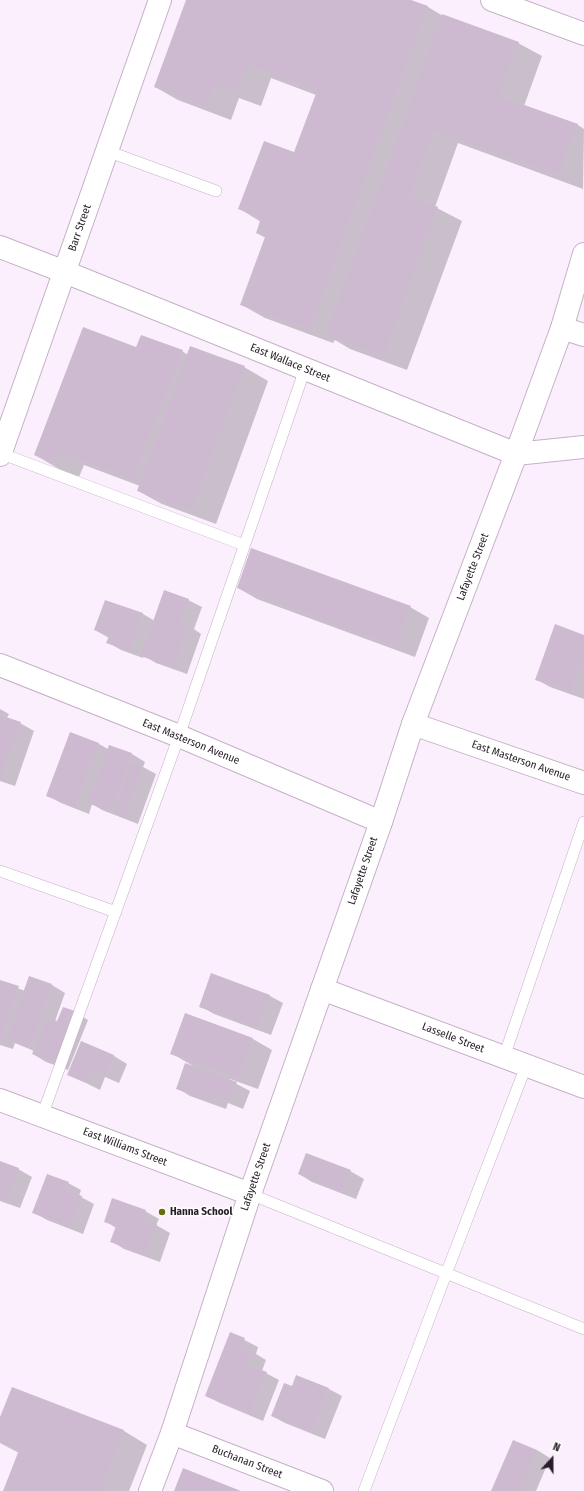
<!DOCTYPE html>
<html>
<head>
<meta charset="utf-8">
<style>
	body { margin:0 }
	#map { position:relative; width:584px; height:1491px; overflow:hidden; background:#fbeffd; font-family:"Fira Sans Condensed",sans-serif }
	canvas { display:block }
	.north { position:absolute; left:532px; top:1439px; width:40px; height:40px; -webkit-text-stroke:3px #fff; paint-order:stroke; rotate:21deg; font-size:11px; font-weight:700; line-height:16px; text-align:center; color:#261e26 }
	.north::after { content:''; display:block; margin:auto; width:14px; height:18px; background:#261e26; clip-path:polygon(50% 0,100% 100%,50% 72%,0 100%) }
</style>
</head>
<body>
<div id="map">
<canvas width="584" height="1491"></canvas>
<div class="north">N</div>
</div>
<script>
const context = document.querySelector('canvas').getContext('2d');
context.lineJoin = 'round';
function fillPath(path, color) { context.fillStyle = color; context.fill(path, 'evenodd'); }
const shape = rows => new Path2D(rows.map(r => 'M' + r).join(''));
function stroke(path, color, width, dash) { context.strokeStyle = color; context.lineWidth = width; context.lineCap = dash ? 'butt' : 'round'; context.setLineDash(dash || []); context.stroke(path); }
function label(font, color, halo, rows, align = 'center') {
  context.font = font + ' "Fira Sans Condensed",sans-serif'; context.lineWidth = 3; context.setLineDash([]); context.textBaseline = 'middle'; context.strokeStyle = halo; context.fillStyle = color; for (const [text, x, y, turn = 0] of rows) {
    context.save(); context.translate(x, y); context.rotate((+turn || 0) * Math.PI / 180); context.textAlign = isNaN(turn) ? turn : align; if (halo) context.strokeText(text, 0, 0); context.fillText(text, 0, 0); context.restore();
  }
}
const shadow = shape([
	[187,0,408,0,428,7,443,16,518,43,542,56,524,106,578,125,584,129,583,189,458,143,435,207,462,221,407,370,350,349,335,340,333,343,265,318,242,305,266,238,257,233,261,222,240,209,295,153,316,95,271,78,261,106,239,98,231,120,178,100,155,87],
	[137,349,182,351,188,355,244,367,268,381,216,524,162,504,138,491,140,486,84,465,79,477,59,469,35,455],
	[238,588,410,607,429,618,415,657,257,599],
	[188,600,202,607,194,629,201,634,187,674,156,663,144,656,143,658,121,650,107,642,109,638,95,630,105,601,143,614,155,621],
	[584,636,584,699,550,687,536,679],
	[0,709,9,714,7,718,20,723,34,731,15,786,0,781],
	[71,733,99,744,108,749,109,746,132,754,145,762,143,767,156,774,138,824,102,810,92,804,89,814,61,803,48,796],
	[30,977,52,985,65,993,55,1021,58,1022,75,1012,88,1020,68,1070,46,1062,33,1054,34,1051,15,1043,13,1049,0,1045,0,981,25,991],
	[270,996,283,1003,271,1035,214,1014,200,1006],
	[253,1039,272,1050,258,1089,230,1079,229,1080,250,1091,243,1109,228,1103,226,1109,190,1096,177,1088,193,1066,171,1053],
	[82,1043,114,1056,127,1064,119,1083,105,1077,100,1090,68,1074],
	[0,1162,18,1169,32,1177,20,1208,0,1201],
	[350,1171,364,1179,356,1199,312,1182,299,1174],
	[68,1183,81,1190,79,1196,94,1204,83,1234,47,1220,33,1212],
	[145,1211,159,1219,156,1225,170,1233,160,1262,124,1249,111,1241,116,1228,105,1221],
	[231,1333,258,1347,256,1354,266,1360,262,1371,279,1380,263,1421,220,1403,206,1396],
	[297,1376,329,1389,342,1396,325,1439,285,1423,272,1416,292,1388],
	[0,1420,124,1431,147,1445,129,1491,4,1491,19,1453,0,1443],
	[537,1450,550,1458,536,1491,493,1491]
]);
const building = shape([
	[186,0,411,0,428,6,310,330,240,305,265,237,256,233,261,218,238,209,264,141,294,152,317,91,247,65,237,93,215,85,207,107,154,87],
	[442,14,519,42,499,96,578,124,559,176,434,131,410,196,438,207,384,357,325,335],
	[83,327,136,347,141,335,183,350,133,480,60,452,55,464,34,455],
	[190,346,245,366,192,511,137,491],
	[251,548,411,606,396,647,237,588],
	[164,590,189,599,180,622,188,625,174,668,141,656],
	[105,600,143,613,130,651,106,643,109,636,94,630],
	[555,624,584,635,584,655,571,692,535,680],
	[0,715,21,722,1,779,0,779],
	[70,732,99,743,75,807,46,796],
	[109,745,132,753,111,811,87,803],
	[131,761,143,766,125,817,113,813],
	[211,973,270,995,258,1028,199,1007],
	[29,976,52,984,30,1048,6,1040],
	[0,980,19,986,0,1040],
	[63,1007,75,1011,55,1063,32,1054,47,1016,57,1021],
	[185,1013,253,1038,239,1078,170,1054],
	[81,1041,114,1055,105,1076,92,1071,86,1083,67,1075],
	[185,1063,237,1082,230,1102,214,1096,212,1102,176,1089],
	[306,1153,351,1170,342,1192,298,1174],
	[0,1161,19,1168,7,1201,0,1199],
	[47,1174,69,1182,65,1190,82,1196,70,1227,32,1213],
	[112,1198,146,1210,142,1219,157,1224,146,1255,110,1242,116,1226,104,1222],
	[230,1332,245,1338,242,1347,253,1351,248,1365,267,1372,250,1414,205,1396],
	[296,1375,329,1388,312,1432,271,1416,284,1383,292,1386],
	[12,1387,124,1430,101,1491,3,1491,19,1450,0,1442,0,1417],
	[513,1440,537,1450,520,1491,491,1491],
	[183,1468,241,1491,174,1491]
]);
const service = shape([
	[107,151,216,191],
	[0,453,244,545],
	[0,871,116,912],
	[504,1057,584,822],
	[42,1116,179,736,305,369],
	[250,1194,584,1329],
	[364,1491,446,1274,526,1066]
]);
const minor = shape([
	[492,0,584,34],
	[0,247,65,272,516,454,584,447],
	[562,328,584,335],
	[0,455,160,0],
	[0,665,179,736,381,822],
	[413,724,584,783],
	[322,989,584,1087],
	[0,1100,250,1194],
	[172,1433,322,1491]
]);
const trunk = shape([
	[150,1491,172,1433,250,1194,381,822,413,724,516,454,562,328,584,254]
]);
const markers = [
	[162,1212,4,"#676c10"]
];
const streetNames = [
	["Barr Street",80,228,-71],
	["East Wallace Street",290,363,22],
	["Lafayette Street",473,567,-69],
	["East Masterson Avenue",191,742,22],
	["East Masterson Avenue",521,761,19],
	["Lafayette Street",363,871,-71],
	["Lasselle Street",453,1038,21],
	["East Williams Street",125,1147,21],
	["Lafayette Street",256,1177,-71],
	["Buchanan Street",247,1462,21]
];
const poiNames = [
	["Hanna School",170,1212]
];
fillPath(shadow, '#0003');
fillPath(building, '#cebad0');
stroke(service, '#c5b1c7', 12);
stroke(minor, '#c5b1c7', 24);
stroke(trunk, '#c5b1c7', 24);
stroke(service, '#fff', 11);
stroke(minor, '#fff', 22);
stroke(trunk, '#fff', 22);
for (const [x, y, r, color] of markers) { const dot = new Path2D(); dot.arc(x, y, r, 0, 2 * Math.PI); context.fillStyle = color; context.fill(dot); stroke(dot, '#fff', 1.5); }
label('11px', '#261e26', '#fff', streetNames);
label('bold 11px', '#261e26', '#fff', poiNames, 'left');
</script>
</body>
</html>
